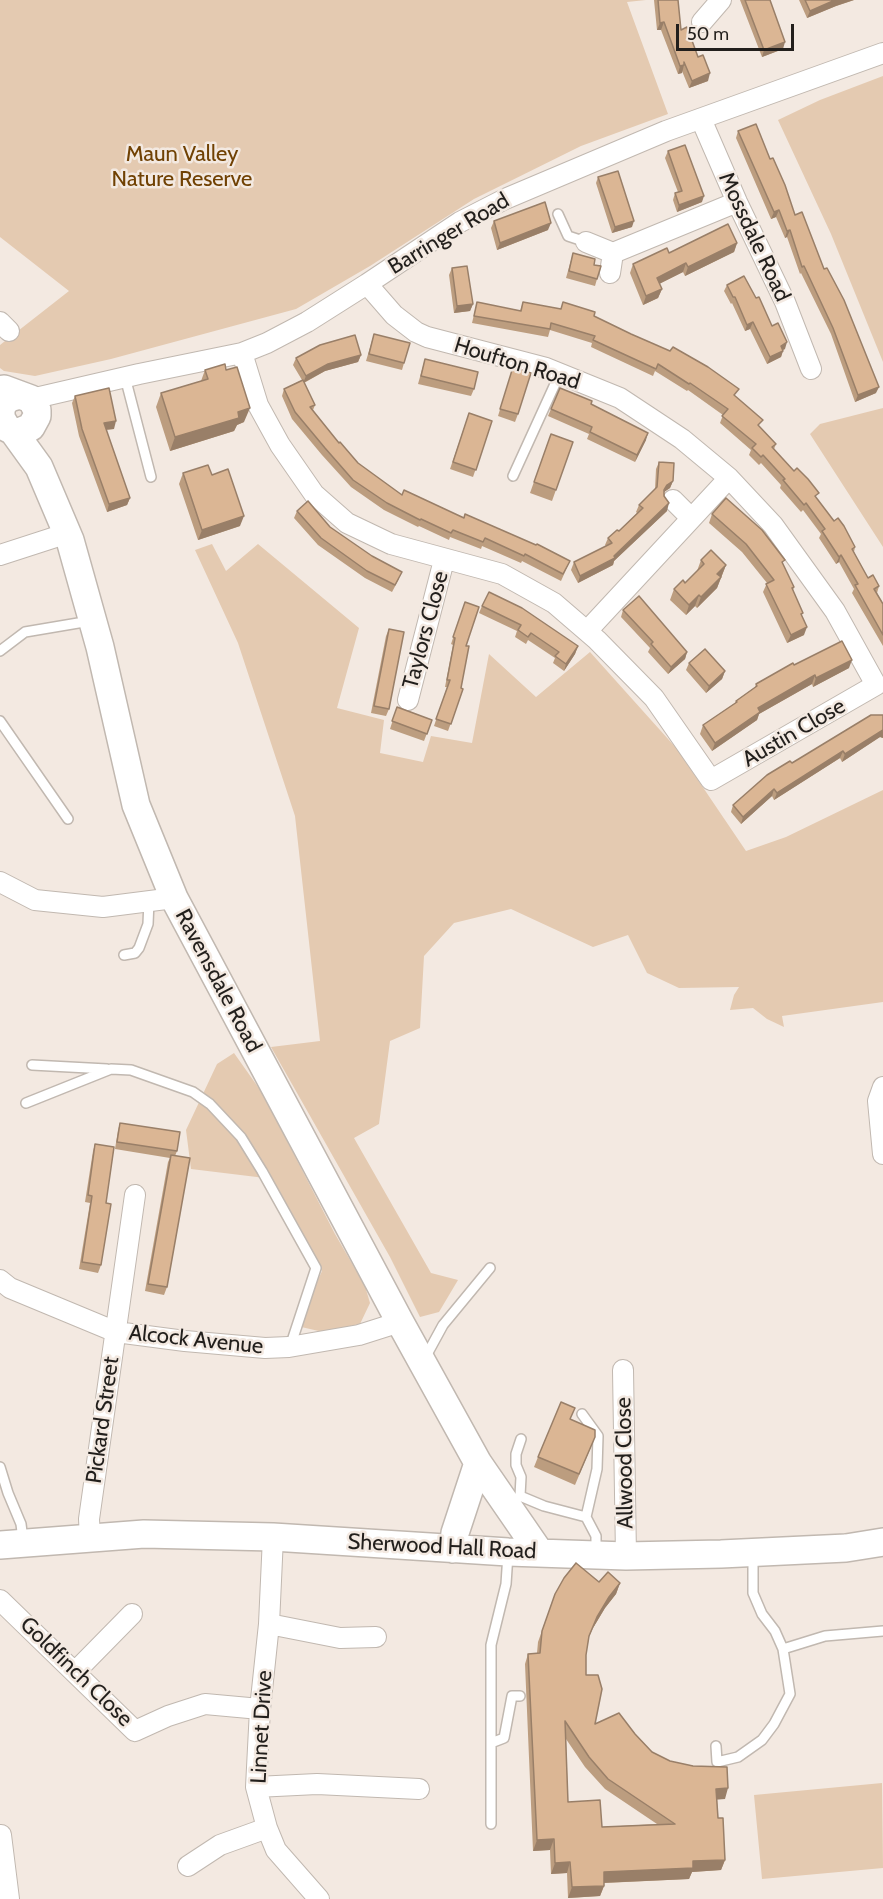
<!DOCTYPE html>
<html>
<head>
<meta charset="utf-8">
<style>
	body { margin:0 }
	#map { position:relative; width:883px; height:1899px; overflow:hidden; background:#f3e9e1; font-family:Cabin,sans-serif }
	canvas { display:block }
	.scale { position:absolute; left:676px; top:24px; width:118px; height:27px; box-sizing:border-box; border:3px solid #221f1c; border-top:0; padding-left:8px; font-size:18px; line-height:21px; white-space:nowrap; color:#221f1c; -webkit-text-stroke:4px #f3e9e1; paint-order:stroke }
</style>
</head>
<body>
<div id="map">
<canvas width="883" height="1899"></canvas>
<div class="scale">50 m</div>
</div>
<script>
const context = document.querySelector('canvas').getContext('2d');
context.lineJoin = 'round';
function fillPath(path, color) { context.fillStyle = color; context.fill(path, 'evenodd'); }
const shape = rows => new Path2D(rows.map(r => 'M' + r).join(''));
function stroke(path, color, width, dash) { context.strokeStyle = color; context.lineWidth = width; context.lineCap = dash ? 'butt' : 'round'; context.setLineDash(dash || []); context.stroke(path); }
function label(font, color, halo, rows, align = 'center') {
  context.font = font + ' Cabin,sans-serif'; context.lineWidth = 5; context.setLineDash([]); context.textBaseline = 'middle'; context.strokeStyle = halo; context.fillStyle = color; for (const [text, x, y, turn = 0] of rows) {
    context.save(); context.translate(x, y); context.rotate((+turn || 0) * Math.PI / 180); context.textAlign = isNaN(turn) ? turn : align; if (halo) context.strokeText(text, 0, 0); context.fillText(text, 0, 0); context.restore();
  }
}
const green = shape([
	[0,0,646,0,627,2,668,114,581,146,474,199,370,266,296,309,111,359,35,376,4,371,0,368,0,345,69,291,0,237],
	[883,76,883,362,831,234,778,120,820,100],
	[883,408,883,547,810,434,820,424],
	[212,544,226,571,258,544,359,628,337,708,384,720,380,753,423,762,431,736,472,743,489,654,536,697,590,652,677,749,746,851,786,837,883,790,883,1002,782,1016,784,1027,767,1019,753,1008,730,1010,734,995,739,987,679,988,647,973,628,935,593,947,511,909,454,923,424,956,420,1028,390,1041,379,1124,354,1138,431,1273,458,1280,439,1312,420,1317,390,1257,271,1047,320,1041,295,816,238,643,195,550],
	[234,1053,263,1094,335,1234,365,1286,370,1303,360,1324,323,1332,297,1326,322,1271,265,1178,191,1169,186,1130,217,1064],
	[882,1783,883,1868,762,1879,754,1795]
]);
const service = shape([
	[558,214,568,236,586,242],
	[125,377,151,477],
	[513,476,560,373],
	[0,651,25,632,90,621],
	[0,721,68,819],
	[124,955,135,953,139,948,148,924,149,901],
	[32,1065,107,1069],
	[26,1103,111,1069,131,1070,193,1092,210,1104,241,1137,262,1171,316,1268,290,1347],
	[425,1358,443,1325,490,1268],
	[582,1414,598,1436,597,1469,586,1517,596,1536,596,1551],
	[0,1467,8,1493,21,1524,23,1540],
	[520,1496,521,1477,516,1465,516,1454,521,1439],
	[510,1503,520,1496,544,1506,586,1517],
	[783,1649,825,1636,883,1631],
	[491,1743,504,1738,512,1696,520,1696],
	[716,1746,717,1762,738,1757,762,1740,774,1724,790,1694,783,1649,775,1631,762,1614,753,1593,753,1556],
	[491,1824,491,1645,506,1584,508,1554]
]);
const minor = shape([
	[702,22,721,0],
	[701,119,737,202,785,302,811,369],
	[586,242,613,253,610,273],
	[613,253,737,202],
	[0,322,9,331],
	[242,353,258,405,280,445,314,494,347,523,391,544,502,574,554,603,597,640,654,698,711,780,876,685,835,611,773,525,729,478,682,439,620,398,546,368,427,337,416,332,394,315,367,284],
	[31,399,139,374,242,353,267,343,307,322,367,284,460,222,505,199,666,131,883,53],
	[673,500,691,518],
	[0,555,68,533],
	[587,631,729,478],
	[408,700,444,560],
	[0,882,35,900,103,907,174,898],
	[883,1087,878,1101,883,1154],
	[0,1280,10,1288,116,1332,185,1341,265,1348,289,1347,359,1335,400,1322],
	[623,1370,626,1556],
	[90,1537,89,1519,135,1195],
	[273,1537,269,1624,260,1709,256,1787,267,1828,276,1850,319,1899],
	[0,1600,135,1731,168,1716,205,1704,260,1709],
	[269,1624,340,1638,376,1637],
	[75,1672,132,1614],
	[256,1787,317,1784,419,1789],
	[1,1835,9,1899],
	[188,1866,220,1845,267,1828]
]);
const secondary = shape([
	[4,389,31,399,37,410,37,416,31,427,19,432,13,431],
	[20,395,9,398,5,402,1,407,1,418,7,428,13,431,39,467,70,540,100,647,136,805,174,898,400,1322,478,1463,540,1553],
	[0,1545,144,1534,273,1537,508,1552,626,1556,721,1554,846,1548,883,1542],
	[453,1549,455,1533,478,1463]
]);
const wall = shape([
	[654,0,678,0,681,30,708,81,689,88,682,71,682,73,678,74,661,30,657,30],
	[740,0,770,0,783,49,762,57],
	[799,0,854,0,836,6,807,18],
	[738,131,770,159,795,215,824,269,876,393,855,402,831,334,801,273,800,274,787,237,785,238,776,217,771,219,736,138],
	[668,151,702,202,677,212,673,200,675,193,678,192,665,158],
	[598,177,632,227,612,233,596,183],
	[494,221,548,230,497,250,491,228],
	[737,243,734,252,685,276,683,272,659,284,662,289,658,298,643,305,630,273,633,264,669,253],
	[573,253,594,265,597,279,595,286,566,278],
	[452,268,473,304,470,311,454,313,449,275],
	[727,285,756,298,785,349,783,350,781,357,767,364,750,329,745,331,732,303,731,304,724,291],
	[477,302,520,311,523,302,594,316,736,397,760,427,776,444,774,449,817,499,855,547,854,552,868,578,879,586,877,593,883,604,883,646,852,593,854,589,839,562,836,564,819,538,821,534,803,510,801,512,780,488,781,485,761,463,759,465,749,455,751,450,720,423,723,415,688,390,687,391,655,371,653,376,591,347,592,343,550,330,548,337,472,323],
	[374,334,404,363,402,370,366,361],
	[361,355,358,362,325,371,304,383,315,405,313,410,339,443,358,463,402,495,464,518,570,561,561,581,522,561,521,563,482,546,481,549,450,537,449,540,419,526,418,527,384,510,351,487,322,455,292,419,282,396,284,389,302,380,293,365,296,358],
	[425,359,474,389,471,396,418,384],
	[513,367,518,414,515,422,498,416],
	[205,370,244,422,237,425,234,431,170,451,156,407,161,393,201,381],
	[75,396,114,429,106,430,130,498,127,505,107,512,79,436,72,403],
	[591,404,646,440,635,462,587,439,589,434,548,416,551,409],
	[469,413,492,421,473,477,450,469],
	[551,434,573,442,552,501,530,493],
	[659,462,673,481,670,488,664,492,667,511,614,561,613,565,578,583,571,570,574,562,606,546,605,545,608,538,619,531,637,513,636,512,639,505,655,489,656,469],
	[183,473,212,475,240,526,198,540,179,484],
	[297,511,330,527,399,579,392,592,365,578,318,545,294,518],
	[712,514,783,565,794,587,793,590,802,616,804,635,787,643,763,592,767,583,742,552,709,523],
	[701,560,726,565,717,588,697,608,695,606,686,615,670,600,674,589,685,583,697,571],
	[465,602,466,646,461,688,463,689,448,731,434,726,447,687,445,687,453,645,451,644],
	[482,606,578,646,575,654,564,671,553,663,555,658,528,640,526,644,515,637,517,631,479,613],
	[623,610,687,652,685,659,668,674,648,652,650,648,621,617],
	[389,629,389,709,386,716,371,713,386,636],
	[689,663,725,671,722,679,706,693,686,670],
	[794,665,849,668,813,687,812,684,759,714,757,720,712,751,700,734,703,725,735,703,736,701,755,687,756,684],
	[397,707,432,720,424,741,390,729],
	[883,715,883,738,880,737,842,762,840,758,774,800,772,796,741,824,731,812,733,805,792,763],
	[120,1123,177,1151,175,1156,167,1287,164,1295,145,1291,168,1162,170,1158,115,1149,118,1130],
	[95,1144,106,1203,101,1265,98,1273,79,1269,90,1203,85,1202,93,1151],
	[571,1420,591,1447,575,1485,534,1467,538,1457],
	[599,1582,620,1583,616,1594,605,1608,593,1628,589,1637,586,1655,586,1675,595,1724,635,1734,652,1752,725,1799,717,1799,718,1818,725,1860,721,1870,692,1872,689,1879,604,1883,604,1886,600,1896,568,1898,567,1873,551,1874,550,1850,533,1851,525,1664,528,1654,537,1653,538,1642,555,1594],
	[566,1739,585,1767,605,1789,657,1824,602,1827,568,1802]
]);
const shadedWall = shape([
	[835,0,854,0,836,6,807,18,810,11],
	[664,22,661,30,657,30,660,23],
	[785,42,783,49,762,57,764,50],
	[684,65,682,73,678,74,680,66],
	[710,73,708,81,689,88,692,81],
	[704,196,702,202,677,212,679,205],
	[779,210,776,217,771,219,774,212],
	[634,221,632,227,612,233,615,227],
	[551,223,548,230,497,250,500,243],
	[790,230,787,237,785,238,787,231],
	[737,243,734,252,685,276,688,267],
	[686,263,683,272,653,287,657,278],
	[662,289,658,298,643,305,646,296],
	[473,304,470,311,454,313,457,306],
	[753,322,750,329,745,331,747,325],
	[787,342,785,349,778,352,781,346],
	[783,351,781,357,767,364,770,357],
	[361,355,358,362,325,371,303,383,306,376,328,364],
	[879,387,876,393,855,402,858,395],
	[250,408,244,422,237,425,234,431,170,451,175,437,238,412],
	[116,421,114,429,101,430,104,423],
	[648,433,646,440,635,462,637,455],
	[673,481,670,488,664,492,661,497,667,485],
	[130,498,127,505,107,512,109,504],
	[669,503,667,511,614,561,613,565,578,583,580,576,614,556],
	[244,516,240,526,198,540,202,530],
	[841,555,839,562,836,564,839,557],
	[726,565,717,588,697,608,701,597,717,574],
	[699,595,695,606,686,615,689,605],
	[807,627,804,635,787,643,791,635],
	[578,646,575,654,564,671,566,664],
	[687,652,685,659,668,674,671,667],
	[852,660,849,668,813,687,816,678],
	[725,671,722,679,706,693,709,686],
	[815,675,812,684,759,714,757,720,712,751,715,743,758,708],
	[882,730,883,730,883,738,880,737,842,762,845,754],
	[843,751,840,758,774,800,777,793],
	[774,789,772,796,741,824,743,817],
	[620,1583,616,1594,605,1608,593,1628,597,1617,609,1597],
	[728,1788,725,1799,712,1800,716,1789],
	[554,1839,550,1850,533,1851,537,1840],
	[725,1860,721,1870,692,1872,689,1879,600,1883,604,1872,693,1861],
	[570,1862,567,1873,551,1874,555,1863],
	[604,1886,600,1896,568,1898,572,1887]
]);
const building = shape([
	[658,0,678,0,681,30,687,27,698,57,703,55,710,73,692,81,684,62,684,65,680,66,664,22,660,23,658,0],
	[745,0,770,0,785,42,764,50,745,0],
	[805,0,835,0,810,11,805,0],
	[756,124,770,159,773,158,785,185,795,215,802,212,824,269,827,268,844,300,879,387,858,395,833,328,804,266,802,267,790,230,787,231,779,210,774,212,738,131,756,124],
	[685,145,704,196,679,205,675,193,682,191,668,151,685,145],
	[618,171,634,221,615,227,598,177,618,171],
	[545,202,551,223,500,243,494,221,545,202],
	[728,224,737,243,688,267,686,263,657,278,662,289,646,296,633,264,667,248,669,253,728,224],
	[573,253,595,259,594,265,601,266,597,279,569,271,573,253],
	[467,266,473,304,457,306,452,268,467,266],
	[744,276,756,298,759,297,772,326,778,323,787,342,781,346,783,351,770,357,753,322,747,325,735,297,733,297,727,285,744,276],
	[477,302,521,311,523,302,561,309,563,302,595,312,594,316,631,334,670,351,673,347,708,367,739,389,734,395,763,420,758,425,776,444,772,447,794,471,797,468,808,479,819,493,815,496,834,521,838,518,844,526,855,547,852,549,868,578,873,575,879,586,874,589,883,604,883,635,855,585,858,584,841,555,839,557,822,531,825,529,806,503,804,505,783,480,785,479,763,455,761,457,752,448,756,444,722,416,728,409,690,383,689,384,658,364,656,369,593,340,595,336,551,323,550,329,474,316,477,302],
	[374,334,410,343,404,363,369,354,374,334],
	[355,335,361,355,328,364,306,376,296,358,320,345,355,335],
	[425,359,478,372,474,389,421,376,425,359],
	[225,364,226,370,237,367,250,408,238,412,239,418,175,437,161,393,208,379,205,370,225,364],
	[513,367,531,373,518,414,500,409,513,367],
	[303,380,315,405,310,407,339,443,340,442,358,463,402,495,404,490,464,518,465,514,536,545,537,544,570,561,563,574,525,554,524,556,485,538,483,542,453,530,451,533,421,519,420,520,387,503,353,480,325,448,295,412,284,389,303,380],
	[109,388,116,421,104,423,130,498,109,504,82,429,75,396,109,388],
	[560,388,592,401,591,404,648,433,637,455,590,432,592,427,551,409,560,388],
	[469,413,492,421,476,470,453,462,469,413],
	[551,434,573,442,556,490,534,482,551,434],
	[659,462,674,463,673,481,667,485,664,490,664,496,669,503,614,556,615,558,580,576,574,562,612,543,608,538,617,530,619,531,643,508,639,505,657,487,659,462],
	[208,465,212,475,228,469,244,516,202,530,183,473,208,465],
	[726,498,762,530,785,560,782,562,794,587,792,588,803,613,801,614,807,627,791,635,766,584,774,580,746,544,712,514,726,498],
	[308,501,330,527,372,556,402,572,395,585,367,571,321,538,297,511,308,501],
	[711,550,726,565,717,574,721,577,701,597,699,595,689,605,674,589,683,580,685,583,704,564,701,560,711,550],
	[489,592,522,608,578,646,566,664,555,656,559,652,531,633,528,637,518,630,521,625,482,606,489,592],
	[639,596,687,652,671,667,651,644,653,642,623,610,639,596],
	[465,602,479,607,466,646,469,646,461,688,463,689,451,724,436,719,450,680,447,680,455,638,453,637,465,602],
	[389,629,404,632,389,709,374,706,389,629],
	[842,641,852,660,816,678,815,675,758,708,760,712,715,743,703,725,737,702,736,701,757,686,756,684,793,663,794,665,842,641],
	[705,649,725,671,709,686,689,663,705,649],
	[397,707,432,720,427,734,392,721,397,707],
	[871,715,883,715,883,730,845,754,843,751,777,793,774,789,743,817,733,805,767,775,790,761,792,763,871,715],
	[120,1123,180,1132,177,1151,117,1142,120,1123],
	[95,1144,114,1147,106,1203,111,1204,101,1265,82,1262,92,1196,88,1195,95,1144],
	[171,1155,190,1158,167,1287,148,1284,171,1155],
	[561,1402,575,1408,570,1419,595,1430,595,1437,579,1474,538,1457,561,1402],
	[576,1563,599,1582,608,1572,620,1583,609,1597,597,1617,589,1636,586,1655,586,1675,598,1675,602,1689,595,1724,619,1713,635,1734,652,1752,670,1761,693,1766,727,1767,728,1788,716,1789,718,1818,723,1818,725,1860,693,1861,693,1868,604,1872,604,1886,572,1887,570,1862,555,1863,554,1839,537,1840,528,1654,540,1653,542,1631,555,1594,564,1578,576,1563],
	[565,1721,589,1757,608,1779,675,1824,602,1827,600,1800,568,1802,565,1721]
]);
const parkNames = [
	["Maun Valley",182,155],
	["Nature Reserve",182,180]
];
const streetNames = [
	["Barringer Road",449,234,-31],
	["Mossdale Road",754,237,65],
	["Houfton Road",517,364,17],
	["Taylors Close",426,630,-75],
	["Austin Close",794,733,-30],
	["Ravensdale Road",218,981,62],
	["Alcock Avenue",196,1340,6],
	["Pickard Street",103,1420,-82],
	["Allwood Close",625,1463,-91],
	["Sherwood Hall Road",442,1547,3],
	["Goldfinch Close",76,1672,44],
	["Linnet Drive",262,1727,-87]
];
fillPath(green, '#e4cab1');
stroke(service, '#c1b8b0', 12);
stroke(minor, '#c1b8b0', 22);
stroke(secondary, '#c1b8b0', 30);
stroke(service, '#fff', 9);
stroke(minor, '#fff', 20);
stroke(secondary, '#fff', 27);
fillPath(wall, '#bc9d7f');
fillPath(shadedWall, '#997f68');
fillPath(building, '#dbb694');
stroke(building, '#997f68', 1.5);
label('22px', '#704103', '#f3e9e1', parkNames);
label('22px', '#221f1c', '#f3e9e1', streetNames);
</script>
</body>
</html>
